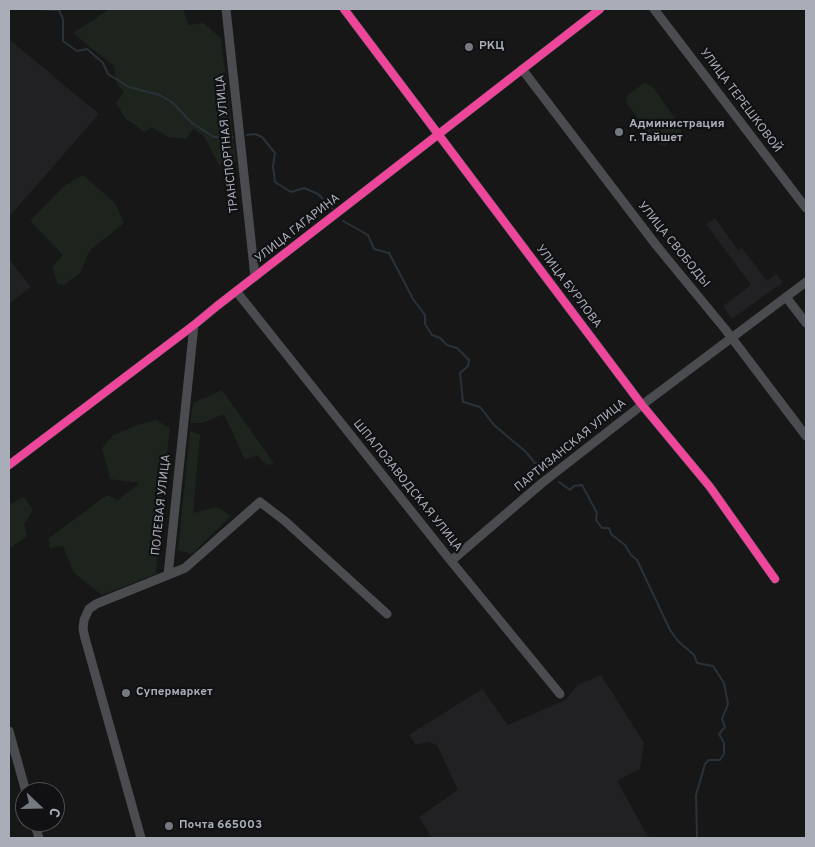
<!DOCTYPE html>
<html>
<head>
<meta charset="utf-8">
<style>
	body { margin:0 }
	#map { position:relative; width:815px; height:847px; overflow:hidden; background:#171717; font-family:Overpass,sans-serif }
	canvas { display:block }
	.frame { position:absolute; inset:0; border:10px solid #a8adb8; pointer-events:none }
	.north { position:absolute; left:15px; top:782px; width:50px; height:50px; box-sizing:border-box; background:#111113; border:1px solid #4d4f55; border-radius:50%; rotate:111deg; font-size:14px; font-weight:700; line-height:20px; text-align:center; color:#a8adb8 }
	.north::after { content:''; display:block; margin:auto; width:18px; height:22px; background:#757880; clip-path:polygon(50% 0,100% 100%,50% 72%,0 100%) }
</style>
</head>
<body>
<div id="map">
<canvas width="815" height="847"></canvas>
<div class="frame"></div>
<div class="north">С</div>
</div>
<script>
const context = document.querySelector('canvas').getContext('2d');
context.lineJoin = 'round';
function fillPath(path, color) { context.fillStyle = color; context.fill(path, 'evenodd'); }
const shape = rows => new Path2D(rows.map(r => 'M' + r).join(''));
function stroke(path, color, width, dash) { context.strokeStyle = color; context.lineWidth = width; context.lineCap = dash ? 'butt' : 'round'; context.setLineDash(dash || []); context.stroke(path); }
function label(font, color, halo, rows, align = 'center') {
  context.font = font + ' Overpass,sans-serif'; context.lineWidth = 4.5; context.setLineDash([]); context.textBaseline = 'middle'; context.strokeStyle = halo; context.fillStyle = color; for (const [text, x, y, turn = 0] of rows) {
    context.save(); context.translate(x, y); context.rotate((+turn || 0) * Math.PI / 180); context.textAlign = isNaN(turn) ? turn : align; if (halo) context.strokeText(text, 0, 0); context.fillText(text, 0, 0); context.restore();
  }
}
const built = shape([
	[9,39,99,114,9,217],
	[715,218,738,250,742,248,767,281,776,274,783,282,732,319,723,306,751,285,706,224],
	[9,259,31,287,9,304],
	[601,675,644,743,640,769,617,781,649,838,432,838,419,817,458,790,437,745,427,742,416,745,409,735,482,689,508,725,565,700,578,685]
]);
const green = shape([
	[110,9,183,9,189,25,203,23,221,38,236,161,219,165,204,136,193,129,186,139,168,137,151,127,145,132,125,118,116,103,124,92,117,84,114,66,73,33],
	[644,83,652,86,681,127,681,135,664,146,656,143,626,102,628,95],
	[83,175,115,203,124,223,90,250,80,273,64,285,58,284,52,267,63,255,30,221,64,186],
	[222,390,274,463,266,465,257,455,245,460,224,414,202,423,190,423,193,403],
	[156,420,170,428,161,501,156,574,102,595,74,573,63,546,50,548,49,538,107,495,118,500,140,483,110,479,102,448,113,435,140,424],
	[190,431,200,435,193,513,217,507,231,516,192,554,178,550],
	[24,497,33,510,24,524,27,536,9,549,9,503,11,504]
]);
const stream = shape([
	[39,9,59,10,63,19,63,41,77,51,87,49,103,63,108,74,129,87,160,95,173,103,192,123,214,137,233,137],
	[247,135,255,134,262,137,275,153,273,166,275,182,291,192,304,188,318,194,332,208],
	[343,221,368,235,374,249,389,253,413,299,425,315,425,324,432,335,440,338,447,345,457,348,469,360,468,366,460,373,463,402,480,407,494,425,526,452,535,463,547,463],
	[559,482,570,490,574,486,582,485,597,513,596,520,602,528,609,528,611,534,625,545,631,555,637,560,670,630,678,641,694,655,697,663,713,666,724,683,728,704,722,719,725,727,719,734,724,743,724,754,720,760,709,760,705,764,696,795,697,838]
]);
const street = shape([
	[226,9,255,277],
	[344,9,642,405,710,487,775,579],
	[654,9,806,208],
	[522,69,656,245,725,329,806,436],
	[236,291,451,561,560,694],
	[786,297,806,323],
	[9,465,194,325,217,306,600,9],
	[451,561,542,483,642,405,806,282],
	[168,575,185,568,260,502,285,521,387,614],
	[9,731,26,792],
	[34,822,39,838],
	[141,838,85,638,83,629,84,620,89,609,96,604,168,575,194,325]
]);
const cycleway = shape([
	[344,9,642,405,710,487,775,579],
	[9,465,194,325,217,306,600,9]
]);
const markers = [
	[469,47,5,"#757880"],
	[619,132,5,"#757880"],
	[126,693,5,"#757880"],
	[169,826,5,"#757880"]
];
const poiNames = [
	["РКЦ",479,47],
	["Администрация",629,125],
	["г. Тайшет",629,139],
	["Супермаркет",136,693],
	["Почта 665003",179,826]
];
const streetNames = [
	["УЛИЦА ТЕРЕШКОВОЙ",740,101,53],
	["ТРАНСПОРТНАЯ УЛИЦА",228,144,-96],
	["УЛИЦА ГАГАРИНА",298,229,-38],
	["УЛИЦА СВОБОДЫ",673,245,51],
	["УЛИЦА БУРЛОВА",568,287,53],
	["ПАРТИЗАНСКАЯ УЛИЦА",571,446,-39],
	["ШПАЛОЗАВОДСКАЯ УЛИЦА",407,486,51],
	["ПОЛЕВАЯ УЛИЦА",162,505,-84]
];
fillPath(built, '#212123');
fillPath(green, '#1d241e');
stroke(stream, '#2a3239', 2);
stroke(street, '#4b4c50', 9);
stroke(cycleway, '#ed469a', 8);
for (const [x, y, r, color] of markers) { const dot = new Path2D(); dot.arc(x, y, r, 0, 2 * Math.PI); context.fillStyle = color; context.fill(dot); stroke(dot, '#111113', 2); }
label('bold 12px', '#a8adb8', '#111113', poiNames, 'left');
label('12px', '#a8adb8', '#111113', streetNames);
</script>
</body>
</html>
